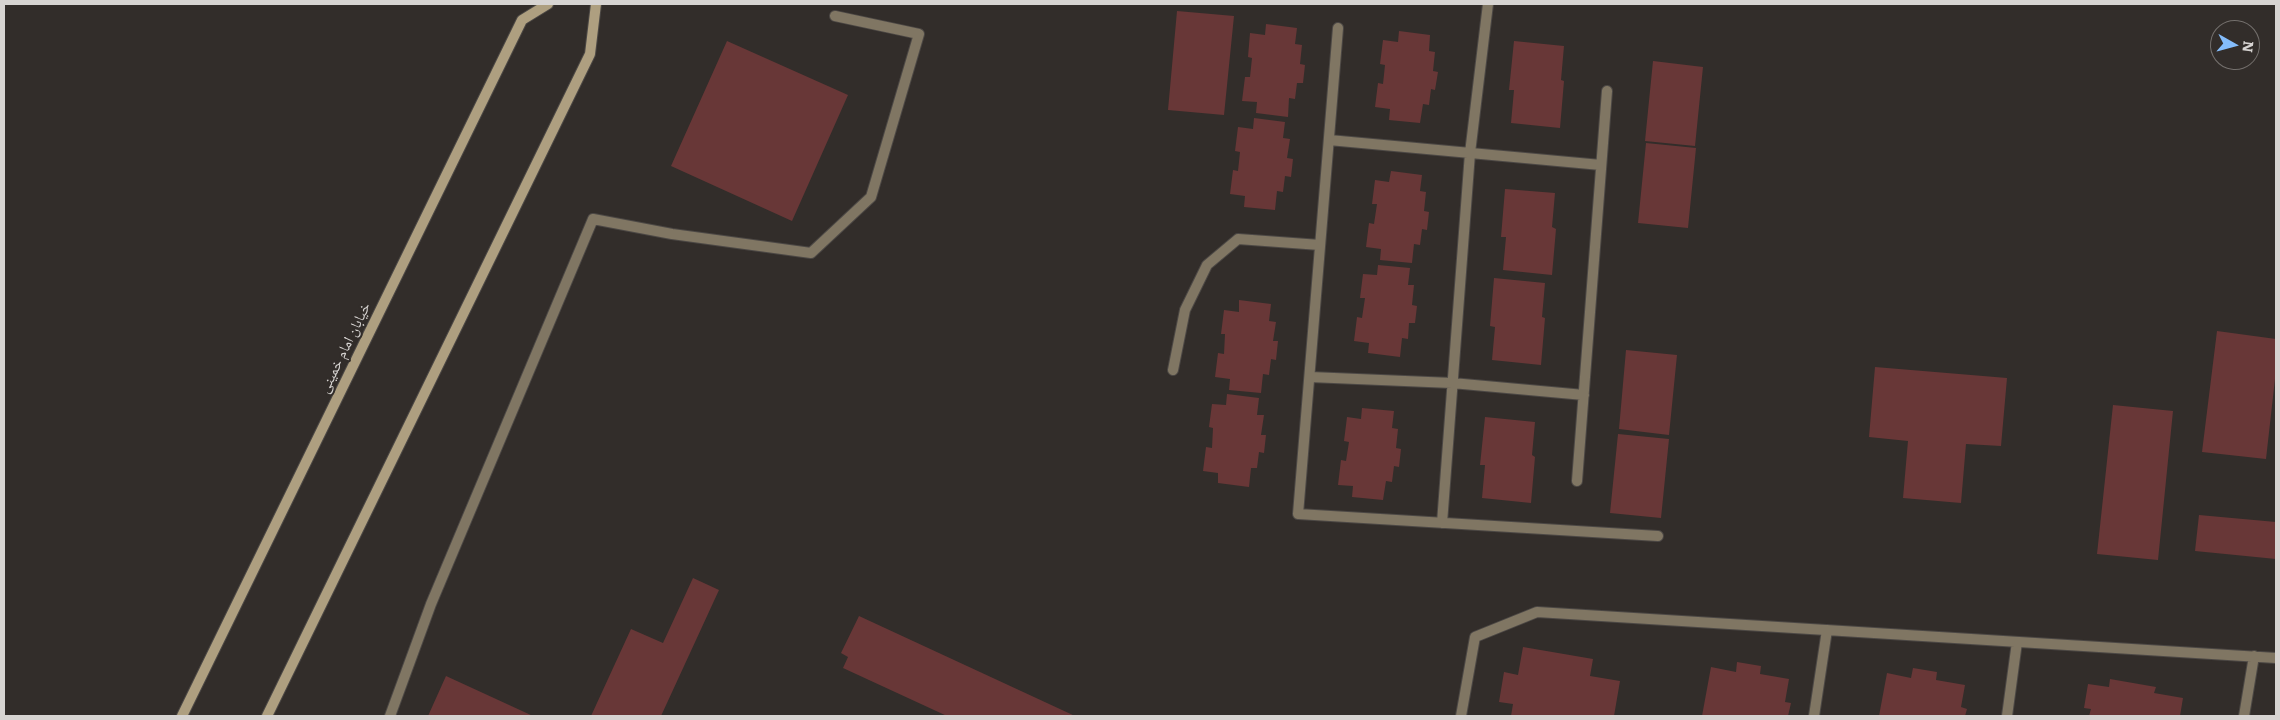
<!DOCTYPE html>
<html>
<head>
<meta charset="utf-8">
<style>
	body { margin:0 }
	#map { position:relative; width:2280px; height:720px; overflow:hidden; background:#322d2a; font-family:Literata,serif }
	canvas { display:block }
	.frame { position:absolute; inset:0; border:5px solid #d7d4d2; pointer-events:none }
	.north { position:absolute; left:2210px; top:20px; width:50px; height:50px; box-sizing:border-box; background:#322d2a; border:1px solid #74706d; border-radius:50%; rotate:97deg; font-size:14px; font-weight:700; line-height:20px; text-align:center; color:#d7d4d2 }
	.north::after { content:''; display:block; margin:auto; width:18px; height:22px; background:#84bcfb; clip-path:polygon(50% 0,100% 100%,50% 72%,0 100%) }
</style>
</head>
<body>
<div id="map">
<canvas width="2280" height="720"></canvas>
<div class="frame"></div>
<div class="north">N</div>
</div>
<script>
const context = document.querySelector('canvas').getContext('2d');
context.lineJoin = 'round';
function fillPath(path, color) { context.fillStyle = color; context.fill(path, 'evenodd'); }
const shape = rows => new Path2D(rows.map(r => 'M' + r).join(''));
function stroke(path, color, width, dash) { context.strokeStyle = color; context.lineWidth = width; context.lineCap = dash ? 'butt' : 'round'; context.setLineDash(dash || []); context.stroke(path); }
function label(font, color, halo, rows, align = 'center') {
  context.font = font + ' Literata,"Noto Naskh Arabic",serif'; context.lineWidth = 4; context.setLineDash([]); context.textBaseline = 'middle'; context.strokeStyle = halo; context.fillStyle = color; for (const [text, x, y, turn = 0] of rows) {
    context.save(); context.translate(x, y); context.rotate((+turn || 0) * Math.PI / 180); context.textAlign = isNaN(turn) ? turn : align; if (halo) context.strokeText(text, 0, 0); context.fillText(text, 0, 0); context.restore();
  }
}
const building = shape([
	[1177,11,1234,16,1224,115,1168,110],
	[1266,24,1297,28,1295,44,1302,45,1300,64,1305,65,1303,83,1297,83,1295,99,1289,98,1288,117,1256,113,1257,102,1242,101,1245,77,1250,77,1252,58,1248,57,1250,33,1265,35],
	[1399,31,1430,35,1429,51,1435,52,1433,71,1438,72,1435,90,1431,89,1429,105,1423,104,1420,123,1389,120,1390,109,1375,107,1378,83,1383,84,1385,65,1380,64,1383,40,1398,42],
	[727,41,848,95,792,221,671,166],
	[1514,41,1564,46,1561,80,1564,81,1560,128,1511,123,1514,90,1509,90],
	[1653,61,1703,67,1695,146,1645,141],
	[1254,118,1285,122,1283,138,1290,139,1287,158,1293,159,1291,177,1285,176,1283,192,1277,191,1275,210,1244,207,1245,196,1230,194,1233,170,1238,171,1240,152,1235,151,1238,127,1253,129],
	[1646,143,1696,148,1688,228,1638,223],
	[1391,171,1422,175,1420,191,1426,192,1424,211,1429,212,1427,230,1422,229,1420,245,1414,244,1412,263,1380,260,1381,249,1366,247,1369,223,1374,224,1377,204,1372,204,1375,180,1389,182],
	[1505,189,1555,193,1552,227,1556,229,1552,275,1503,270,1506,237,1501,237],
	[1378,265,1410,268,1408,285,1414,285,1412,305,1417,306,1415,323,1409,323,1408,339,1402,338,1400,357,1368,353,1369,343,1354,341,1357,317,1362,318,1365,298,1360,298,1363,274,1377,275],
	[1494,278,1545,283,1542,317,1545,318,1541,365,1492,360,1495,327,1490,326],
	[1239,300,1271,304,1269,321,1276,322,1273,341,1278,341,1276,360,1271,359,1269,375,1263,374,1261,393,1229,390,1230,379,1215,377,1218,353,1224,354,1225,334,1221,334,1224,310,1239,312],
	[2217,331,2276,339,2276,370,2266,459,2202,452],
	[1626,350,1677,355,1669,435,1619,429],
	[1875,367,2007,378,2001,446,1966,444,1961,503,1903,498,1908,441,1869,437],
	[1227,394,1259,398,1257,415,1264,415,1261,435,1266,435,1264,453,1259,452,1257,468,1251,468,1249,487,1218,483,1218,473,1203,471,1206,447,1212,448,1213,428,1209,427,1212,404,1226,405],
	[2113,405,2173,411,2158,560,2097,554],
	[1362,408,1394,411,1392,428,1398,429,1396,448,1401,449,1399,467,1394,466,1392,482,1386,481,1383,500,1352,497,1353,486,1338,485,1341,460,1346,461,1349,442,1344,441,1347,417,1361,419],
	[1485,417,1535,422,1532,455,1535,457,1531,503,1482,498,1485,465,1480,465],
	[1618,434,1669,439,1661,518,1610,513],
	[2199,515,2276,522,2276,559,2195,551],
	[693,578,719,590,661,716,591,716,631,629,663,643],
	[859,616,1075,716,947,716,843,668,848,657,841,653],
	[1523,647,1593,659,1590,676,1620,681,1614,716,1511,716,1513,704,1499,702,1504,672,1518,675],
	[1737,662,1761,666,1760,674,1789,679,1785,702,1791,703,1788,716,1702,716,1711,667,1736,672],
	[1913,668,1937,672,1936,680,1965,685,1961,707,1967,709,1965,716,1879,716,1887,673,1911,678],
	[446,676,533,716,428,716],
	[2110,679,2156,687,2154,693,2183,698,2180,716,2089,716,2091,709,2084,708,2088,684,2109,687]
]);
const lane = shape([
	[390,716,431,604,593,219,672,234,811,253,871,197,919,34,835,16]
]);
const street = shape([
	[1338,28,1298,514,1658,536],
	[1329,140,1601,165],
	[1173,370,1185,310,1207,265,1238,239,1320,245],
	[1310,377,1452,383,1584,395],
	[1577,481,1607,91],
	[1442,523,1470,153,1488,4],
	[1461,716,1475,637,1537,612,2276,658],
	[1814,716,1827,630],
	[2007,716,2017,642],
	[2244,716,2254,656]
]);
const secondary = shape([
	[182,716,522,20,548,4],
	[267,716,590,54,596,4]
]);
const streetNames = [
	["خیابان امام خمینی",345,348,-64]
];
fillPath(building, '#683737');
stroke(lane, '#4c4845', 12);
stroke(street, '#4c4845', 12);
stroke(secondary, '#4c4845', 12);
stroke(lane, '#807663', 10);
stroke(street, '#807663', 10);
stroke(secondary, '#ae9f80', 10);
label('15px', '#d7d4d2', '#322d2a', streetNames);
</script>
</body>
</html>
